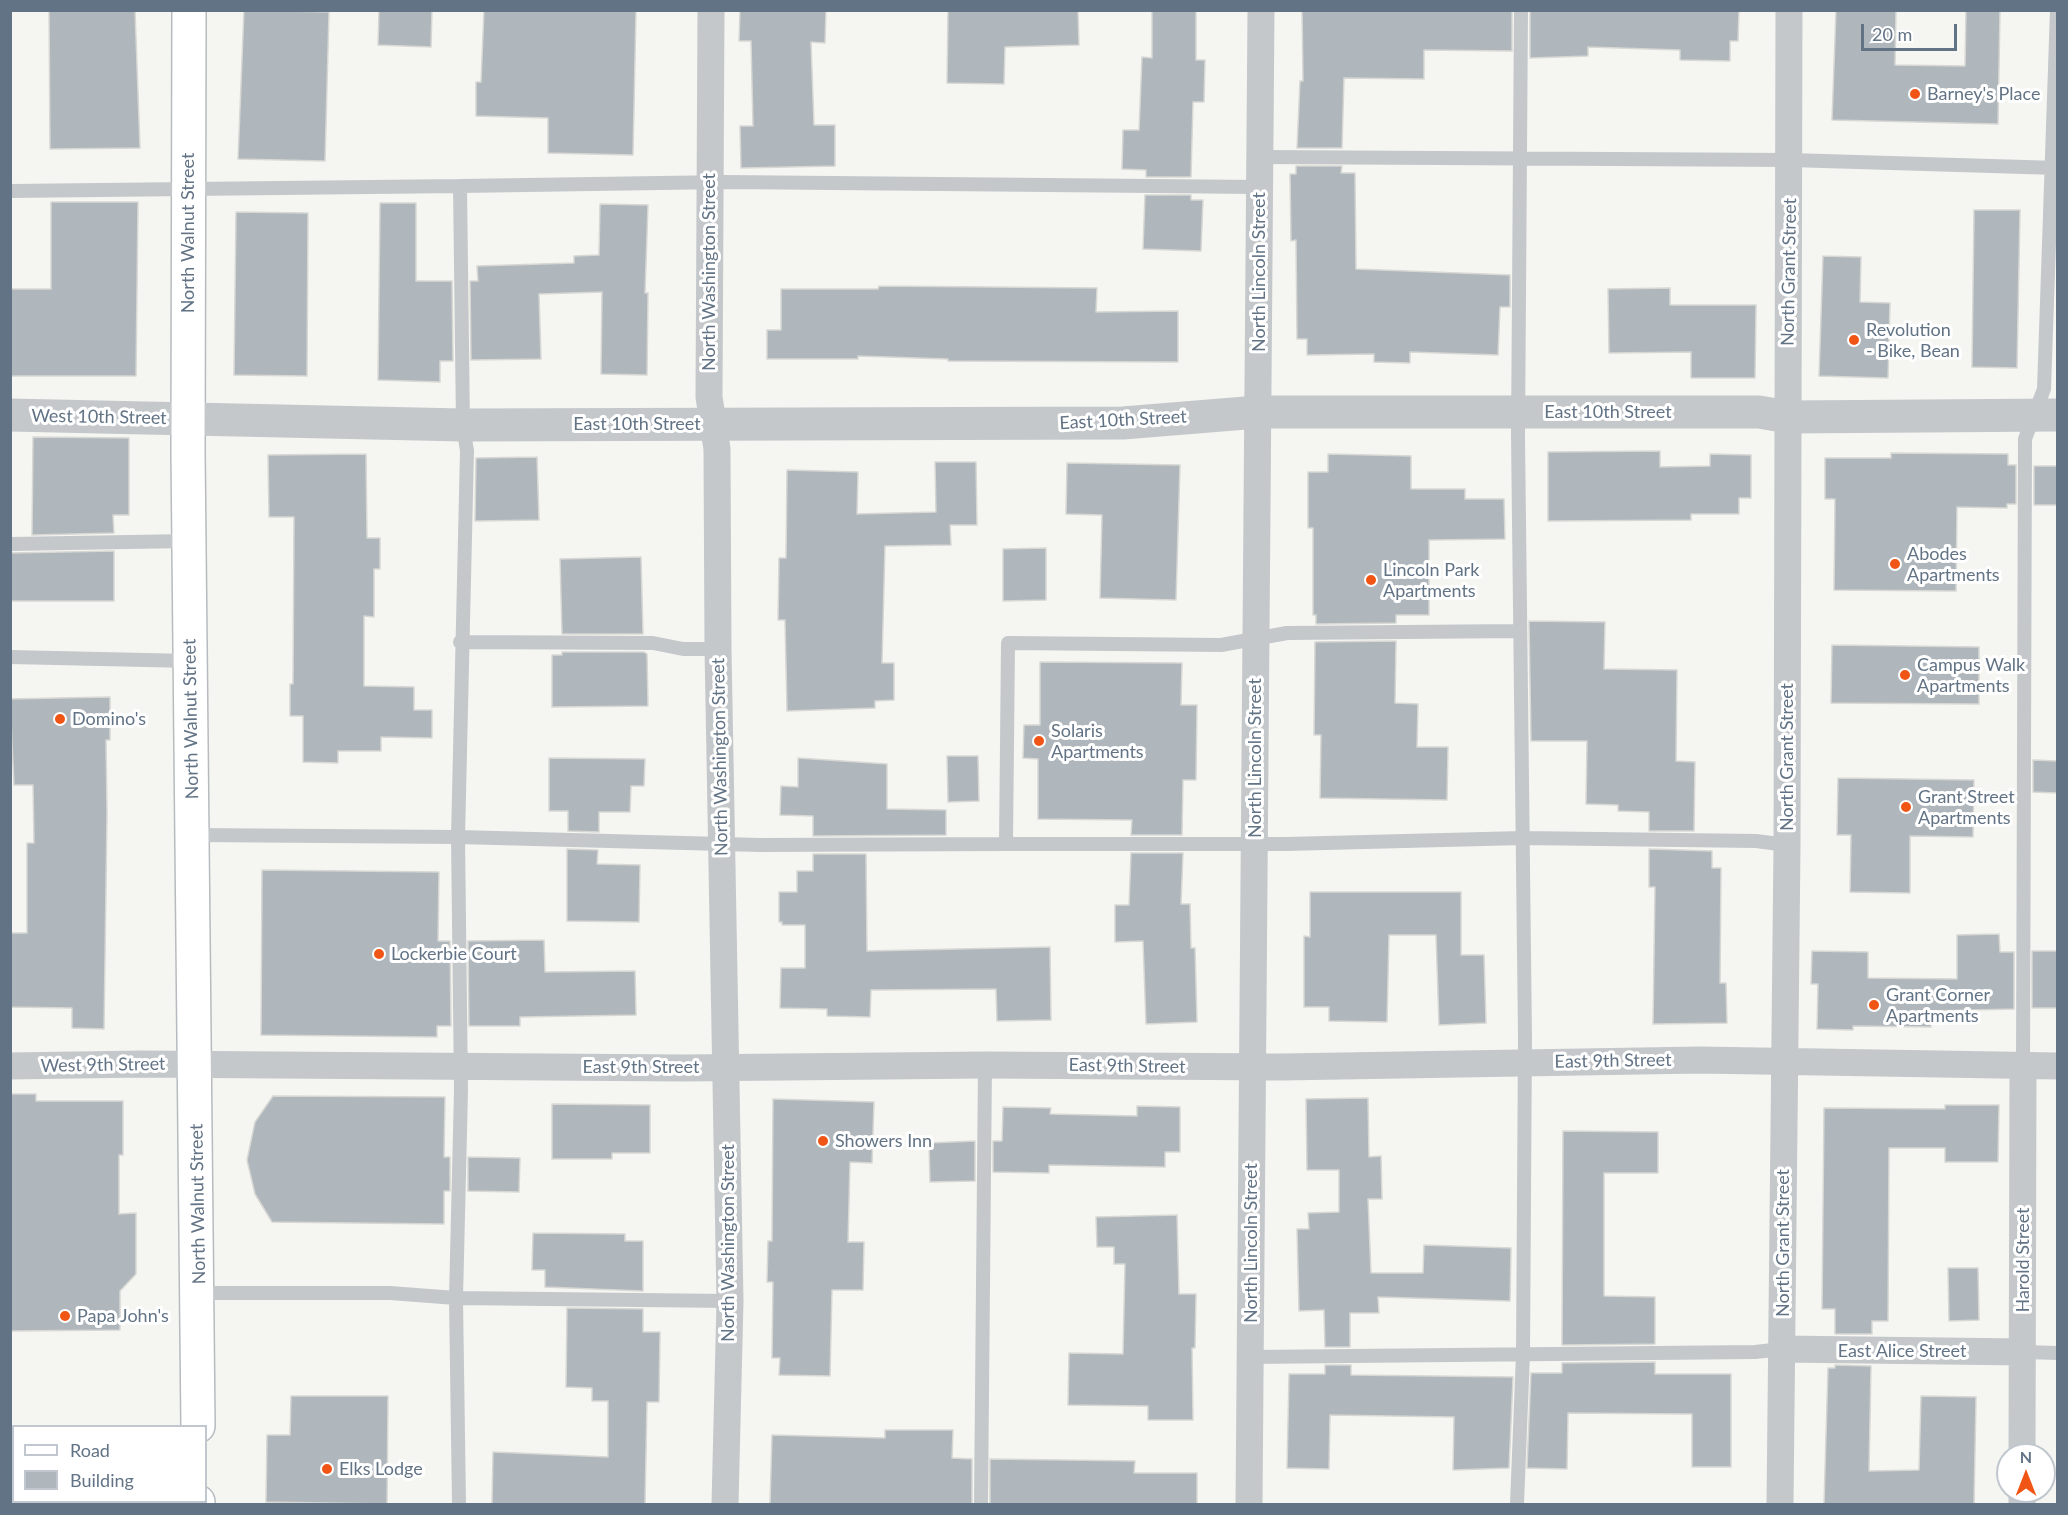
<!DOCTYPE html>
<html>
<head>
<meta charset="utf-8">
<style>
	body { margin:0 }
	#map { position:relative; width:2068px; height:1515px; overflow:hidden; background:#f5f6f1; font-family:Lato,sans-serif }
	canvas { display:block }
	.frame { position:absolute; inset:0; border:12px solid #627385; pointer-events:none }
	.legend { position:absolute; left:12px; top:1425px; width:195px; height:78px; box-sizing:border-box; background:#fff; border:2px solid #c0c7ce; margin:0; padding:8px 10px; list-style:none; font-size:18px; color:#627385 }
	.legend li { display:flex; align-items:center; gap:12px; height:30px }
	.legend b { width:30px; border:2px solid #c0c7ce }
	.north { position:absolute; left:1996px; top:1443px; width:60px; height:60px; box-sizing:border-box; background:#fff; border:2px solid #c0c7ce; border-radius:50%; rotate:0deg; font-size:16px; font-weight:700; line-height:24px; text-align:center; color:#627385 }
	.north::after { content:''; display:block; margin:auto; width:21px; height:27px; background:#f15516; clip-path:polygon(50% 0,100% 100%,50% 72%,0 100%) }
	.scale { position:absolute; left:1861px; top:24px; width:96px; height:27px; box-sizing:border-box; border:3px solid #627385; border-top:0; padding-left:8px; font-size:18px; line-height:21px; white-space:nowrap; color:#627385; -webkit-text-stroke:4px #fff; paint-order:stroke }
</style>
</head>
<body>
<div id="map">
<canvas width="2068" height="1515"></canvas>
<div class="frame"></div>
<ul class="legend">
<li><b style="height:8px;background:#fff"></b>Road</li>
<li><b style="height:16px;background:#afb6bc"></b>Building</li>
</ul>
<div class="north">N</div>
<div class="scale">20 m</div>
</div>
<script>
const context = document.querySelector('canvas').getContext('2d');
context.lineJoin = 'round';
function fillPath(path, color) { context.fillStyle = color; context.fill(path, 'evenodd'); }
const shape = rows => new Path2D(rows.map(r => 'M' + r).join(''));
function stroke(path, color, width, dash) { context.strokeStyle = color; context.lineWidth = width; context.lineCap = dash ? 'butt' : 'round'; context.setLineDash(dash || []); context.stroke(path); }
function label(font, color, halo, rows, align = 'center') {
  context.font = font + ' Lato,sans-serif'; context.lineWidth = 6; context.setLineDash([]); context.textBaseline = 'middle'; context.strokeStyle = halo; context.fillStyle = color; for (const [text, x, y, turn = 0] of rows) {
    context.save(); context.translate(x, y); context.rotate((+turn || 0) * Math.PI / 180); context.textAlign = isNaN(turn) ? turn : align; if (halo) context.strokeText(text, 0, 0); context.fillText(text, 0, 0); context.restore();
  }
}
const building = shape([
	[49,10,135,10,140,148,50,149,49,10],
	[244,10,329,12,325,161,238,159,244,10],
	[379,10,432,10,431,47,378,45,379,10],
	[484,10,636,10,633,155,548,153,548,118,476,116,476,82,481,82,484,10],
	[740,10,826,10,825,43,811,42,814,125,835,125,835,166,741,168,740,126,753,126,751,41,739,41,740,10],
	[948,10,1078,10,1079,45,1005,47,1004,84,947,83,948,10],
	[1152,10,1196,10,1196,60,1205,60,1204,102,1193,102,1191,177,1146,177,1146,170,1122,169,1123,130,1139,130,1142,57,1152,58,1152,10],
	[1302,10,1512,10,1512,51,1424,50,1424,79,1344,78,1342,148,1297,148,1300,81,1303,81,1302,10],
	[1530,10,1739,10,1738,41,1730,41,1730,61,1680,60,1680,50,1588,47,1588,56,1530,58,1530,10],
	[1836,10,1896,10,1895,65,1965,66,1966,10,2000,10,1998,124,1832,120,1836,10],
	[1296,166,1342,166,1341,173,1355,173,1356,269,1510,275,1510,307,1500,307,1498,355,1410,352,1410,363,1374,362,1374,354,1307,355,1307,339,1297,339,1296,240,1291,241,1290,174,1296,174,1296,166],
	[1145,195,1191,195,1191,200,1203,200,1201,251,1143,249,1145,195],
	[51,202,138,202,136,376,10,376,10,289,51,289,51,202],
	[380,203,416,203,416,281,452,281,453,361,440,361,440,382,378,380,380,203],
	[600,204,648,205,645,293,648,293,647,375,601,374,602,292,539,294,541,359,471,360,470,281,478,281,477,266,574,263,574,256,599,255,600,204],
	[1974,210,2020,210,2017,368,1972,367,1974,210],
	[236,212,308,213,307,376,234,375,236,212],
	[1823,256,1861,257,1860,302,1890,303,1888,378,1819,376,1823,256],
	[879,286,1097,288,1096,312,1178,311,1178,362,948,361,948,359,858,356,858,359,767,359,767,330,781,330,781,289,878,289,879,286],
	[1670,288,1670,305,1756,305,1755,378,1691,378,1691,352,1609,353,1608,289,1670,288],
	[33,437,129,438,129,515,113,515,114,533,32,535,33,437],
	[1660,451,1660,467,1710,466,1710,454,1751,455,1751,498,1739,498,1739,514,1691,514,1691,520,1548,521,1548,452,1660,451],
	[1891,453,2008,454,2008,465,2016,465,2016,504,2007,504,2007,508,1957,507,1956,591,1834,590,1835,499,1825,499,1825,458,1891,458,1891,453],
	[366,454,367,538,380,538,380,569,374,569,374,617,364,616,364,686,414,687,414,710,432,710,432,738,381,737,381,751,338,751,338,763,303,762,303,716,290,716,290,684,293,684,294,517,269,517,268,455,366,454],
	[1328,454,1411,456,1411,489,1465,489,1465,499,1504,499,1505,539,1429,540,1429,615,1396,615,1396,623,1316,624,1316,615,1313,615,1313,528,1308,528,1308,472,1328,472,1328,454],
	[537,457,539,520,475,521,476,458,537,457],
	[935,462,976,462,977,525,950,525,951,545,885,546,882,663,894,663,894,700,875,701,875,708,787,711,785,620,778,620,779,558,786,558,787,470,858,472,857,514,936,512,935,462],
	[1067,463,1180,465,1176,600,1100,598,1102,515,1066,514,1067,463],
	[2034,466,2058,466,2058,505,2034,505,2034,466],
	[1046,548,1046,600,1003,601,1003,549,1046,548],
	[114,551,114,601,10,601,10,553,114,551],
	[641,557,643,634,562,634,560,559,641,557],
	[1529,621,1605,622,1604,669,1677,670,1676,761,1695,762,1694,831,1649,831,1649,812,1618,811,1618,805,1586,804,1587,741,1531,741,1529,621],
	[1396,641,1395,703,1418,704,1417,747,1448,747,1447,800,1320,798,1321,735,1314,735,1315,642,1396,641],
	[1832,645,1979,647,1979,704,1831,703,1832,645],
	[562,652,644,652,647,654,648,706,552,707,552,655,562,655,562,652],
	[1040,662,1182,663,1181,705,1197,705,1196,780,1183,780,1182,835,1131,835,1132,820,1038,819,1038,759,1023,758,1024,725,1040,725,1040,662],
	[110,697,110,740,106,740,107,814,104,1029,72,1028,72,1008,10,1007,10,933,27,933,27,843,34,843,33,785,14,785,10,699,110,697],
	[947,756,978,756,979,801,948,802,947,756],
	[549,758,645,759,644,786,631,786,630,812,599,812,599,832,568,831,568,811,549,811,549,758],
	[798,758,887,764,887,809,946,810,946,835,813,836,813,816,780,815,781,786,798,787,798,758],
	[2033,760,2058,761,2058,793,2033,792,2033,760],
	[1838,778,1974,780,1973,837,1910,836,1910,893,1850,892,1851,835,1837,835,1838,778],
	[567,849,598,850,597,864,640,865,639,922,567,921,567,849],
	[1649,849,1712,851,1712,868,1721,868,1720,983,1726,983,1727,1023,1653,1024,1655,887,1649,887,1649,849],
	[1131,853,1183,853,1181,904,1190,904,1191,948,1195,948,1197,1022,1146,1024,1143,941,1115,942,1115,905,1129,905,1131,853],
	[813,854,866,854,867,951,1050,947,1051,1020,997,1021,996,989,871,990,870,1017,827,1016,827,1009,780,1008,781,968,805,968,805,925,782,925,782,922,779,922,779,892,797,892,797,871,813,871,813,854],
	[262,870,439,872,438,941,450,941,451,1026,437,1026,437,1037,261,1035,262,870],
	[1310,892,1461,892,1461,955,1484,955,1486,1023,1439,1025,1436,935,1389,935,1387,1022,1329,1021,1329,1007,1304,1007,1304,936,1310,937,1310,892],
	[1999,934,2000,952,2014,952,2014,1009,1931,1011,1931,1027,1853,1026,1853,1030,1817,1029,1818,984,1811,984,1812,951,1868,952,1868,978,1957,979,1957,935,1999,934],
	[544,940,545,972,635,971,636,1015,520,1017,520,1026,469,1026,468,941,544,940],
	[2032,951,2058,951,2058,1008,2032,1008,2032,951],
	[10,1094,36,1094,36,1101,123,1101,123,1155,119,1155,119,1214,136,1213,136,1274,120,1291,120,1330,10,1331,10,1094],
	[273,1096,445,1097,444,1157,450,1157,450,1191,444,1191,444,1224,272,1222,255,1194,247,1160,255,1122,273,1096],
	[1368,1098,1369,1157,1381,1156,1382,1199,1368,1199,1371,1273,1423,1273,1424,1245,1511,1248,1510,1301,1378,1297,1379,1313,1350,1313,1350,1347,1325,1347,1324,1310,1299,1311,1297,1229,1309,1229,1308,1213,1339,1212,1339,1170,1307,1170,1306,1099,1368,1098],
	[773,1099,874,1102,872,1163,850,1162,848,1242,864,1242,863,1290,832,1290,830,1376,779,1375,780,1358,772,1358,773,1282,767,1282,768,1241,772,1241,773,1099],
	[552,1104,650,1105,650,1153,612,1153,612,1159,552,1159,552,1104],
	[1945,1105,1999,1105,1998,1162,1945,1162,1945,1148,1889,1148,1888,1321,1872,1321,1872,1334,1835,1334,1835,1309,1822,1309,1824,1108,1945,1109,1945,1105],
	[1137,1106,1180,1107,1180,1152,1165,1152,1165,1167,1049,1165,1049,1173,993,1172,993,1141,1002,1141,1003,1107,1051,1108,1050,1114,1137,1116,1137,1106],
	[1563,1131,1658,1132,1658,1173,1604,1173,1604,1296,1655,1297,1655,1344,1562,1345,1563,1131],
	[975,1141,975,1181,930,1182,929,1143,975,1141],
	[468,1157,520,1158,519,1192,468,1191,468,1157],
	[1177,1215,1179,1294,1196,1294,1195,1348,1192,1348,1193,1420,1148,1420,1148,1406,1068,1405,1069,1353,1123,1354,1125,1264,1114,1264,1114,1247,1097,1247,1096,1217,1177,1215],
	[533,1233,625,1234,625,1241,643,1241,643,1291,545,1287,545,1270,532,1270,533,1233],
	[1948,1268,1978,1268,1979,1320,1949,1321,1948,1268],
	[567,1308,643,1309,643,1332,660,1332,659,1402,647,1402,645,1504,492,1504,493,1452,608,1457,608,1401,592,1401,592,1388,566,1387,567,1308],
	[1655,1362,1655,1374,1731,1374,1731,1467,1692,1467,1692,1414,1568,1413,1567,1469,1527,1468,1531,1373,1562,1373,1562,1363,1655,1362],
	[1325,1365,1351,1365,1351,1375,1513,1377,1509,1468,1453,1470,1454,1417,1330,1415,1329,1469,1287,1468,1289,1374,1325,1374,1325,1365],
	[1835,1365,1871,1366,1869,1471,1919,1470,1921,1396,1976,1397,1974,1504,1824,1504,1828,1368,1835,1368,1835,1365],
	[291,1396,388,1396,387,1504,266,1502,267,1435,290,1435,291,1396],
	[885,1430,953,1430,952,1458,972,1459,972,1504,770,1504,772,1435,885,1438,885,1430],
	[990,1459,1135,1461,1134,1473,1197,1473,1197,1504,990,1504,990,1459]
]);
const service = shape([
	[1260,157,1790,160,2058,168],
	[460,186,726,182,1259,187],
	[10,191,460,186,463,425,467,451,458,837,461,1090,456,1298,459,1504],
	[10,544,188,541],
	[1520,631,1287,633,1221,645,1008,643,1006,844,1286,844,1523,838,1756,841,1787,845],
	[460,642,653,643,683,649,718,649],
	[10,657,191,661],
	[193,835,458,837,760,845,1006,844],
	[2023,1066,2025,439,2044,389,2057,10],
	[199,1293,390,1293,456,1298,730,1301],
	[2023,1352,2058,1353],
	[1250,1357,1755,1352,1782,1349],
	[981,1504,985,1065],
	[1517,1504,1523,1354,1525,1038,1518,435,1521,10]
]);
const minor = shape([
	[711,10,709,397,717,449,718,649,730,1301,725,1504],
	[10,1066,142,1064,683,1068,985,1065,1282,1067,1700,1060,2058,1066],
	[1782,1349,2023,1352],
	[2022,1455,2023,1066],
	[1249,1504,1261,10],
	[1780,1504,1787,845,1789,10],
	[2022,1504,2022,1491]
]);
const tertiary = shape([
	[10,415,463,425,1123,423,1258,412,1759,412,1788,417,2058,415]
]);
const primary = shape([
	[189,10,188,451,198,1426],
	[198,1504,198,1502]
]);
const markers = [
	[1915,94,6,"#f15516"],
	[1854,340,6,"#f15516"],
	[1895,564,6,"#f15516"],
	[1371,580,6,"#f15516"],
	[1905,675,6,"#f15516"],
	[60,719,6,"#f15516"],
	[1039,741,6,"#f15516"],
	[1906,807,6,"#f15516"],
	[379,954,6,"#f15516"],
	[1874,1005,6,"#f15516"],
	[823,1141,6,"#f15516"],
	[65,1316,6,"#f15516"],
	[327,1469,6,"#f15516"]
];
const poiNames = [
	["Barney's Place",1927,94],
	["Revolution",1866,330],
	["- Bike, Bean",1866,351],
	["Abodes",1907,554],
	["Apartments",1907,575],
	["Lincoln Park",1383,570],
	["Apartments",1383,591],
	["Campus Walk",1917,665],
	["Apartments",1917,686],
	["Domino's",72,719],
	["Solaris",1051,731],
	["Apartments",1051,752],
	["Grant Street",1918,797],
	["Apartments",1918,818],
	["Lockerbie Court",391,954],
	["Grant Corner",1886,995],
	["Apartments",1886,1016],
	["Showers Inn",835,1141],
	["Papa John's",77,1316],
	["Elks Lodge",339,1469]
];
const streetNames = [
	["North Walnut Street",188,233,-90],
	["North Washington Street",709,272,-90],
	["North Lincoln Street",1259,272,-90],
	["North Grant Street",1789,272,-89],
	["East 10th Street",1608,412],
	["West 10th Street",99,417,1],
	["East 10th Street",1123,420,-3],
	["East 10th Street",637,424],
	["North Walnut Street",191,719,-91],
	["North Washington Street",720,757,-91],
	["North Grant Street",1787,757,-90],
	["North Lincoln Street",1255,758,-90],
	["East 9th Street",1613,1061,-1],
	["West 9th Street",103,1065,-1],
	["East 9th Street",1127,1066,1],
	["East 9th Street",641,1067],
	["North Walnut Street",198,1204,-91],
	["North Washington Street",728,1243,-90],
	["North Lincoln Street",1251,1243,-90],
	["North Grant Street",1783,1243,-90],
	["Harold Street",2023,1260,-90],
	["East Alice Street",1902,1351]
];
fillPath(building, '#afb6bc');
stroke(building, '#d7d7d4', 1.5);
stroke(primary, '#b7bbbf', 36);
stroke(service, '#c4c8cb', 14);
stroke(minor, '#c4c8cb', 27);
stroke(tertiary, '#c4c8cb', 33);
stroke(primary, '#fff', 33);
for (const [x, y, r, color] of markers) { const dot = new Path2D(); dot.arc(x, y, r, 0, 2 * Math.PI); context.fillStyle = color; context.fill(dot); stroke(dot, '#fff', 2); }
label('18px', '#627385', '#fff', poiNames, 'left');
label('18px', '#627385', '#fff', streetNames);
</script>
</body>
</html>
